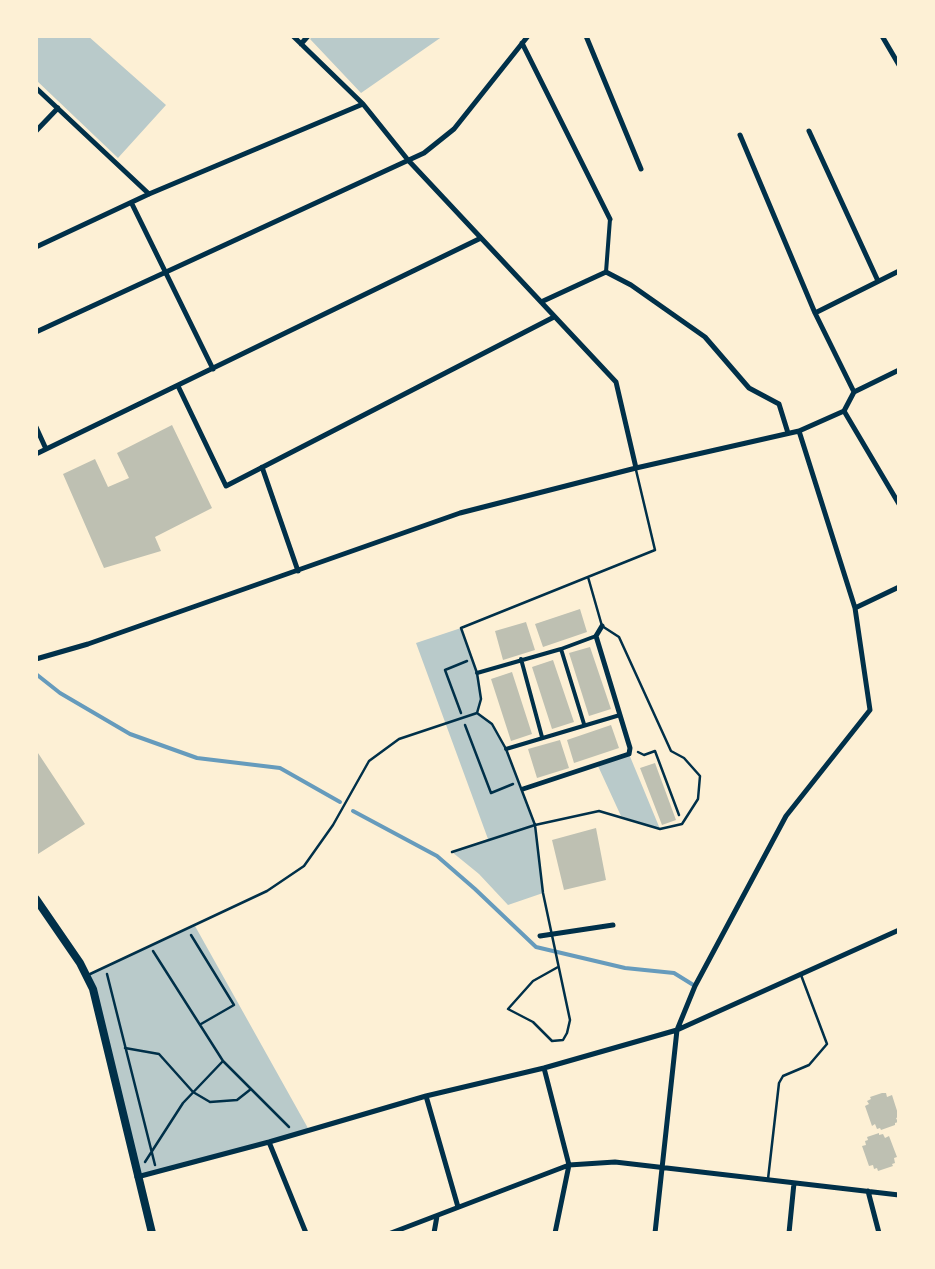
<!DOCTYPE html>
<html>
<head>
<meta charset="utf-8">
<style>
	body { margin:0 }
	#map { position:relative; width:935px; height:1269px; overflow:hidden; background:#fdf0d5; font-family:Lato,sans-serif }
	canvas { display:block }
	.frame { position:absolute; inset:0; border:38px solid #fdf0d5; pointer-events:none }
</style>
</head>
<body>
<div id="map">
<canvas width="935" height="1269"></canvas>
<div class="frame"></div>
</div>
<script>
const context = document.querySelector('canvas').getContext('2d');
context.lineJoin = 'round';
function fillPath(path, color) { context.fillStyle = color; context.fill(path, 'evenodd'); }
const shape = rows => new Path2D(rows.map(r => 'M' + r).join(''));
function stroke(path, color, width, dash) { context.strokeStyle = color; context.lineWidth = width; context.lineCap = dash ? 'butt' : 'round'; context.setLineDash(dash || []); context.stroke(path); }
const green = shape([
	[40,36,88,36,166,105,118,158,36,80,36,40],
	[313,36,443,36,361,93,310,39],
	[461,628,477,673,481,699,478,713,492,724,506,749,535,825,543,893,508,905,479,874,452,852,488,839,416,643],
	[629,754,660,829,621,816,598,766],
	[195,926,309,1130,137,1177,87,976]
]);
const stream = shape([
	[36,674,60,693,130,734,197,758,280,768,340,802],
	[353,811,437,856,475,889,536,947,625,968,674,973,695,986]
]);
const building = shape([
	[172,425,212,508,155,537,161,551,104,568,63,474,95,459,108,487,129,478,117,453],
	[580,609,587,632,543,647,535,624],
	[526,622,535,650,503,660,495,631],
	[590,647,611,709,589,716,569,653],
	[553,660,574,722,552,729,532,667],
	[512,672,532,734,511,741,491,679],
	[611,725,619,748,574,763,567,740],
	[560,740,569,768,537,778,528,749],
	[36,750,85,824,38,854,36,851],
	[655,763,676,820,662,825,640,768],
	[596,828,606,880,564,890,552,840],
	[882,1093,886,1093,887,1097,892,1095,899,1117,896,1118,898,1122,895,1123,895,1125,881,1130,880,1128,877,1129,875,1124,872,1126,865,1106,869,1104,867,1101,871,1099,870,1097],
	[879,1133,879,1135,883,1134,885,1138,889,1136,897,1157,894,1158,895,1163,892,1164,893,1166,878,1171,877,1168,874,1169,873,1165,869,1166,862,1146,866,1145,865,1141,868,1140,867,1137]
]);
const path = shape([
	[461,713,445,670,467,661],
	[465,725,491,793,513,784],
	[638,752,644,755,655,751,679,815],
	[191,935,234,1005,201,1024],
	[153,951,223,1061,289,1127],
	[107,974,155,1165],
	[125,1048,159,1054,193,1092,210,1102,237,1100,251,1089],
	[145,1162,183,1103,223,1061]
]);
const service = shape([
	[477,713,492,724,506,749,535,825,599,811,660,829,682,824,698,799,700,776,684,758,671,751,619,637,602,626,588,577],
	[452,852,535,825,543,893,570,1020,567,1033,563,1040,552,1041,533,1022,508,1009,533,981,558,967],
	[88,975,267,891,304,866,333,825,369,761,399,739,477,713,481,699,477,673,461,628,655,550,636,470],
	[768,1179,779,1083,783,1076,809,1065,827,1044,801,975]
]);
const pedestrian = shape([
	[606,272,610,219],
	[561,649,584,724],
	[521,659,542,737],
	[477,673,561,649,596,636],
	[506,749,620,715]
]);
const minor = shape([
	[293,36,363,104,408,160,616,382,636,468],
	[586,36,641,169],
	[882,36,899,65],
	[522,43,610,219],
	[301,44,308,36],
	[36,88,149,194],
	[36,131,58,108],
	[809,131,878,281],
	[740,135,815,313,854,392],
	[132,204,213,369],
	[36,247,149,194,363,104],
	[541,302,606,272,631,285,705,337,749,388,779,404,788,433],
	[815,313,899,271],
	[36,332,424,153,454,129,528,36],
	[178,386,226,486,554,317],
	[844,411,899,504],
	[36,427,46,449],
	[36,454,481,238],
	[262,467,298,571],
	[855,608,899,587],
	[36,659,88,644,460,513,636,468,799,431,844,411,854,392,899,370],
	[523,789,629,754,630,748,596,636,602,626],
	[540,936,613,925],
	[544,1068,569,1165,555,1233],
	[426,1096,458,1207],
	[269,1142,306,1233],
	[137,1177,269,1142,426,1096,544,1068,677,1030,899,930],
	[868,1191,879,1233],
	[391,1233,569,1165,615,1162,899,1195],
	[434,1233,437,1216],
	[655,1233,677,1030,695,986,786,816,870,710,855,608,799,431],
	[789,1233,794,1183]
]);
const secondary = shape([
	[36,899,80,963,93,989,152,1233]
]);
fillPath(green, '#b9caca');
stroke(stream, '#669bbc', 4);
fillPath(building, '#bec0b2');
stroke(path, '#003049', 2.5);
stroke(service, '#003049', 2.5);
stroke(pedestrian, '#003049', 4);
stroke(minor, '#003049', 5);
stroke(secondary, '#003049', 8);
</script>
</body>
</html>
